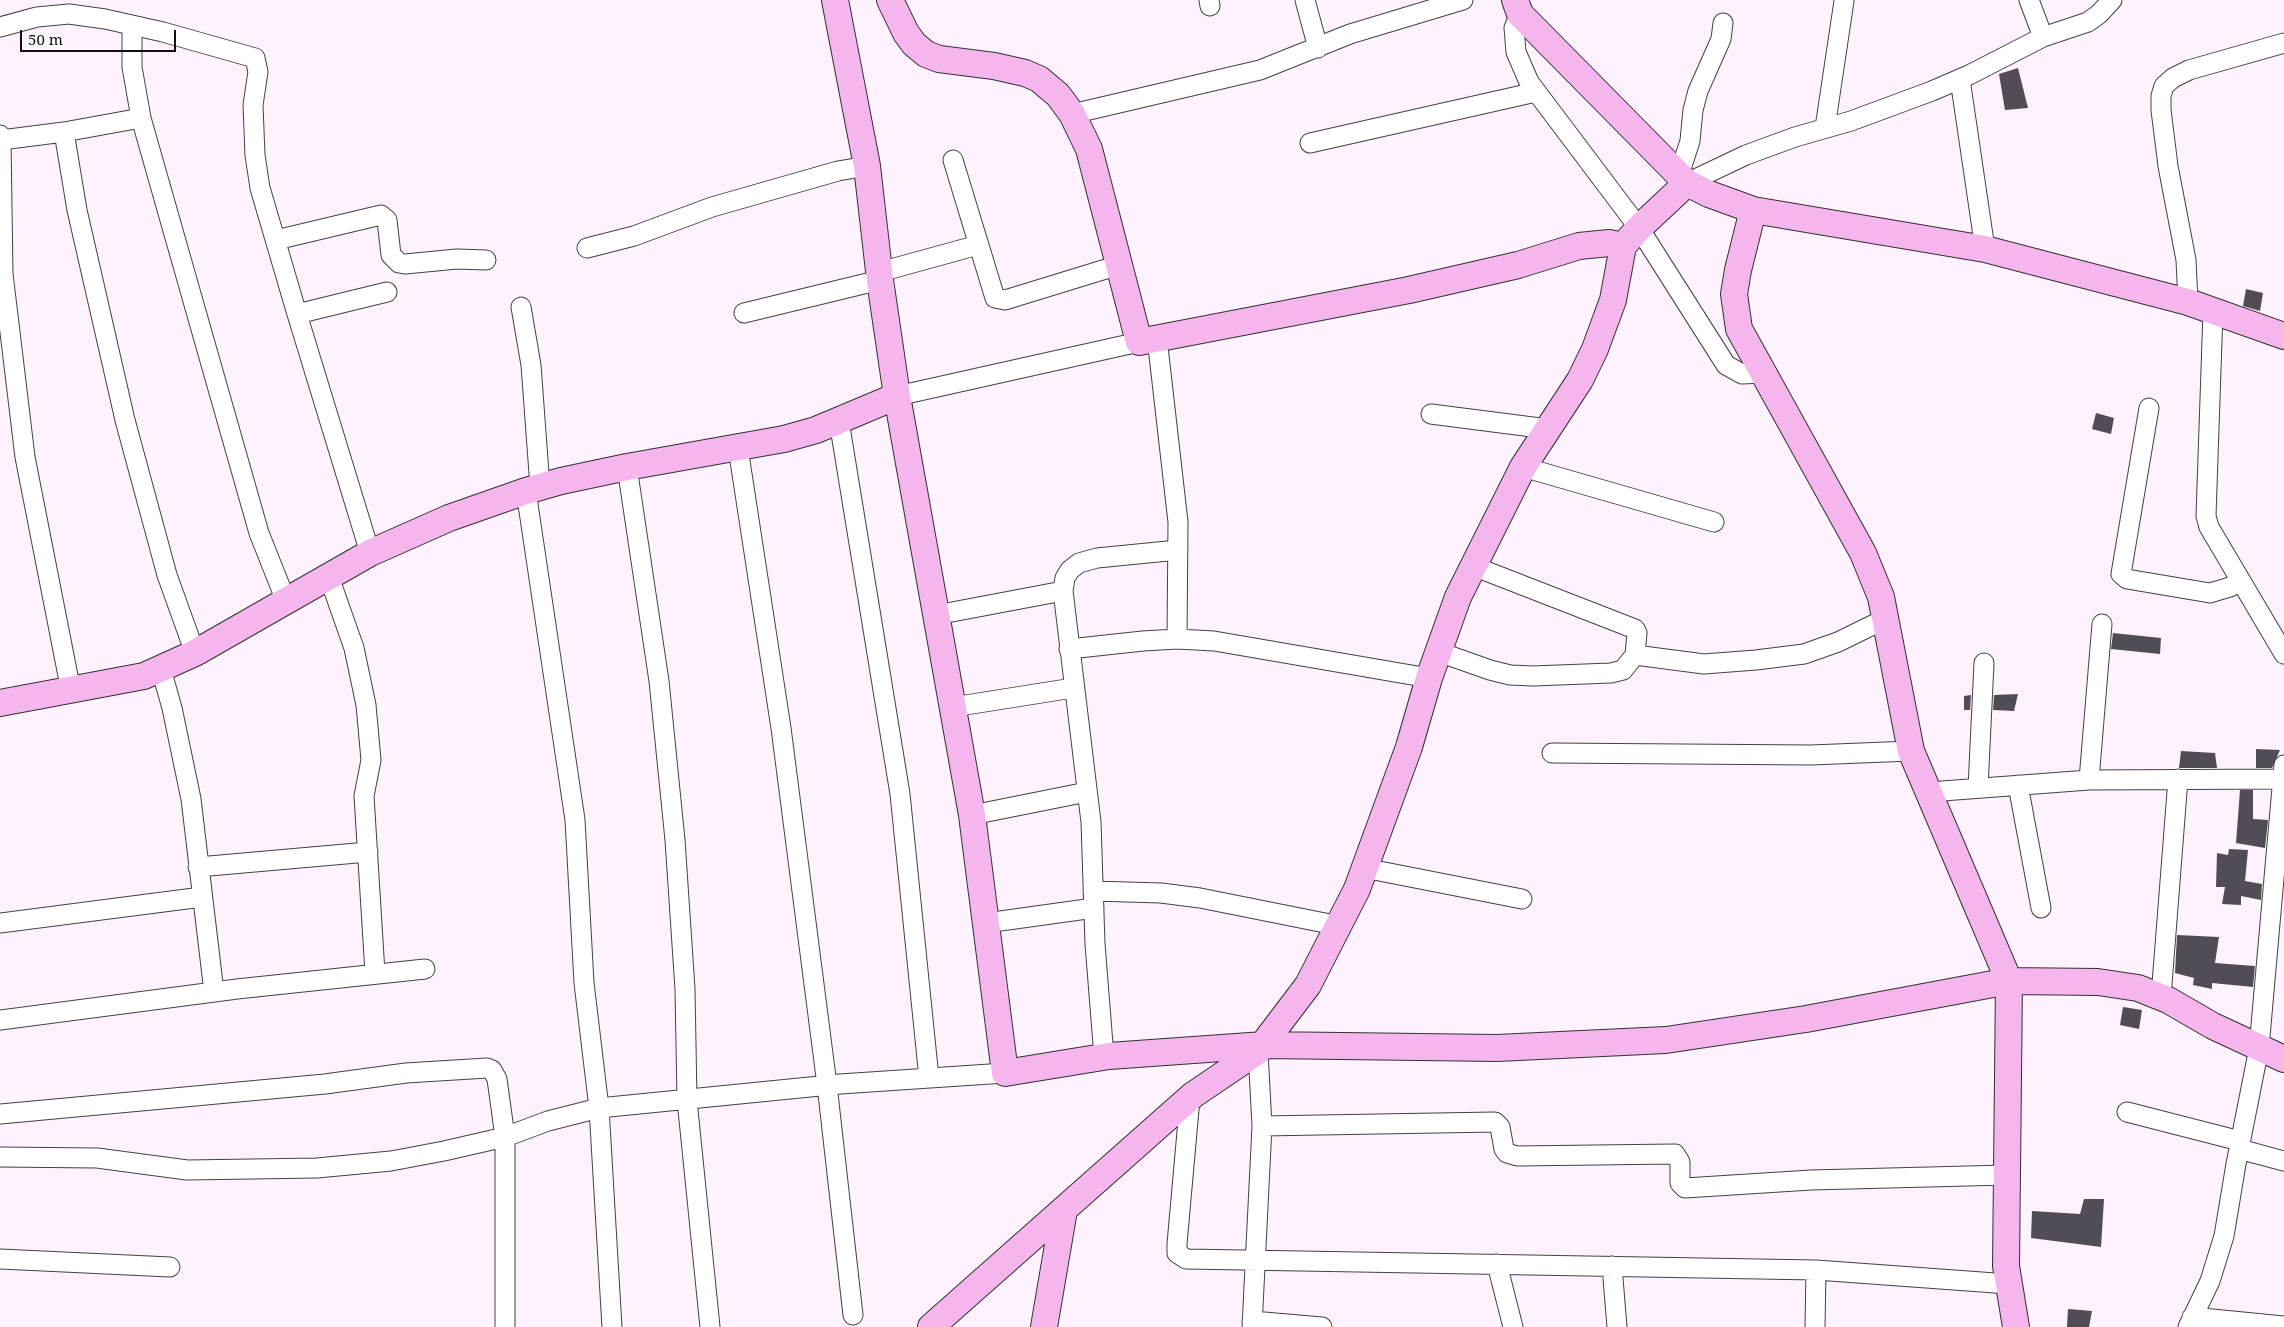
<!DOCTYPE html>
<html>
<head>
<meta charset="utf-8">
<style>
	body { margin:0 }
	#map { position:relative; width:2284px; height:1327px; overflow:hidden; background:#fdf2fd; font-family:"Noto Serif",serif }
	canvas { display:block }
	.scale { position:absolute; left:20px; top:30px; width:156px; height:22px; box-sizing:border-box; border:2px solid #0f0f0f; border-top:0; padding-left:6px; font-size:15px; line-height:18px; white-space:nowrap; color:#0f0f0f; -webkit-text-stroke:4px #fff; paint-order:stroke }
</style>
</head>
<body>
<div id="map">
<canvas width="2284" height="1327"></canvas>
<div class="scale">50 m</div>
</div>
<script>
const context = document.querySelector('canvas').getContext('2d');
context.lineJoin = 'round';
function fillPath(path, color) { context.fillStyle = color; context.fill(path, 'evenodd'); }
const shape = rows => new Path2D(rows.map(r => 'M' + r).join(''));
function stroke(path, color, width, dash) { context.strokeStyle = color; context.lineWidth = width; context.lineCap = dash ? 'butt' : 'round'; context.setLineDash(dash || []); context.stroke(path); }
const building = shape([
	[2018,68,2028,108,2005,110,1999,74],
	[2246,289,2263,293,2260,311,2243,306],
	[2096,413,2114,418,2111,434,2092,429],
	[2113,633,2161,638,2160,654,2111,649],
	[2018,694,2014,711,1993,710,1994,695],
	[1971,695,1970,710,1964,710,1964,696],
	[2256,749,2280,750,2272,768,2256,768],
	[2181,751,2215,753,2217,768,2179,768],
	[2240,790,2253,790,2253,819,2268,820,2265,848,2236,843],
	[2229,849,2248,850,2245,881,2262,884,2261,900,2241,896,2241,905,2222,904,2225,887,2216,887,2217,853,2228,855],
	[2177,935,2219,937,2215,963,2255,966,2253,987,2212,983,2212,989,2193,985,2194,978,2175,973],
	[2123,1007,2142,1010,2139,1029,2120,1025],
	[2084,1199,2104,1199,2101,1247,2031,1238,2032,1211,2080,1214],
	[2068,1309,2092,1311,2089,1327,2067,1327]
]);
const street = shape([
	[1209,0,1210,6],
	[1305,0,1318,48],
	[2029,0,2043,37],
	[1520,14,1514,28,1516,52,1529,82,1639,228,1726,365,1742,374,1764,373],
	[132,25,132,67,141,118,259,533,286,601],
	[0,27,37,17,69,14,105,19,163,32,255,58,258,72,253,105,255,155,260,188,297,314,387,292],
	[1960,79,1985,249],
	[1072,114,1260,70,1350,34,1463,0],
	[1825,128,1844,1],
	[64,132,77,210,125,420,167,575,195,653],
	[0,135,1,140,64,132,141,118],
	[1,140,3,274,25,457,71,691],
	[1310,143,1536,92],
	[953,160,995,298,1005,300,1119,265],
	[1679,175,1690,141,1693,110,1698,91,1721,39,1723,23],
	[1687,183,1746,155,1795,137,1851,121,1932,91,1969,75,2043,37,2088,22,2099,14,2112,0],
	[276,240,381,215,387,220,391,255,399,263,405,264,457,259,486,260],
	[587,248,634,236,712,207,838,171,867,166],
	[880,272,978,245],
	[2188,302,2186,260,2168,166,2161,110,2161,96,2164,86,2173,78,2189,70,2284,43],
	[521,307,531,365,540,487],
	[2213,311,2206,516,2209,527,2284,654],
	[744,313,880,280],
	[297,314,370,553],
	[1157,338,1178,522,1177,639],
	[897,396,1139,342],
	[2149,408,2121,574,2127,579,2210,593,2230,587,2241,581],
	[1431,414,1548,429],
	[839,421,900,794,929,1078],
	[738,448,781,728,827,1085,853,1315],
	[627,467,659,681,675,840,685,989,687,1100,710,1327],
	[1523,467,1714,522],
	[526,491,575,820,584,983,599,1108,612,1327],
	[1473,566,1635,629,1637,633,1635,655],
	[329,577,354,648,366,705,371,760,364,796,375,973],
	[1063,591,1065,578,1070,570,1079,563,1097,558,1178,550],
	[936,615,1063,591,1091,822,1095,944,1104,1057],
	[1069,649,1143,641,1177,639,1214,641,1429,678],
	[1439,652,1490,670,1510,675,1533,676,1611,673,1623,670,1635,655,1704,664,1756,660,1804,654,1838,642,1885,619],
	[161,669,172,708,191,799,214,992],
	[953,707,1073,688],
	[1552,753,1811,755,1911,751],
	[2089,780,2102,624],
	[2018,785,2041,908],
	[1978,788,1984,663],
	[1929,792,2089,780,2284,779],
	[972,815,1087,792],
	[198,867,368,852],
	[1364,868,1522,899],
	[1093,891,1161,893,1200,898,1340,926],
	[0,923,202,897],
	[986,923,1094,908],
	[2161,997,2178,779],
	[0,1020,237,989,425,969],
	[1190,1098,1177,1244,1177,1253,1186,1259,1816,1270,2009,1284],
	[2127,1112,2240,1141],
	[0,1114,325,1084,406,1073,487,1068,492,1070,497,1079,505,1137,505,1327],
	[1262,1126,1495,1122,1500,1127,1504,1149,1507,1153,1517,1156,1675,1154,1680,1162,1680,1183,1685,1188,1811,1180,2007,1175],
	[2239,1149,2284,1161],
	[0,1157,97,1158,187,1170,317,1168,391,1161,444,1151,505,1137,548,1121,599,1108,840,1084,1005,1073],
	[0,1259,170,1267],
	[1497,1264,1513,1327],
	[1612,1266,1617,1327],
	[2192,1317,2284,1326],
	[1252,1321,1322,1327],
	[1252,1327,1262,1126,1258,1051],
	[1815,1327,1816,1270],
	[2188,1327,2210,1281,2224,1236,2236,1164,2259,1048,2284,765]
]);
const secondary = shape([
	[835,0,867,166,880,280,897,396,972,815,1005,1073,1109,1056,1264,1045,1497,1048,1666,1040,1806,1019,2009,981,2098,982,2138,988,2168,1000,2213,1026,2284,1059],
	[890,0,906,33,914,44,926,54,939,59,994,66,1025,73,1039,79,1058,95,1072,114,1089,149,1139,342,1409,290,1518,265,1579,246,1609,243,1623,246],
	[1515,0,1520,14,1679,175,1687,183,1709,194,1753,210,1985,249,2188,302,2284,336],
	[1753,210,1738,270,1734,294,1739,329,1863,553,1881,597,1911,751,2009,981,2006,1266,2016,1327],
	[0,703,144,676,195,653,370,553,449,518,526,491,561,481,627,467,784,439,816,430,897,396],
	[931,1327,1193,1095,1258,1051,1308,985,1357,889,1409,747,1429,678,1458,597,1523,467,1580,380,1595,349,1613,300,1623,246,1639,228,1687,183],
	[1044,1327,1064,1210]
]);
fillPath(building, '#524c56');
stroke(street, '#424242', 21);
stroke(secondary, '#313131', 28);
stroke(street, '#fff', 19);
stroke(secondary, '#f5b5ed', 26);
</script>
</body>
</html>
